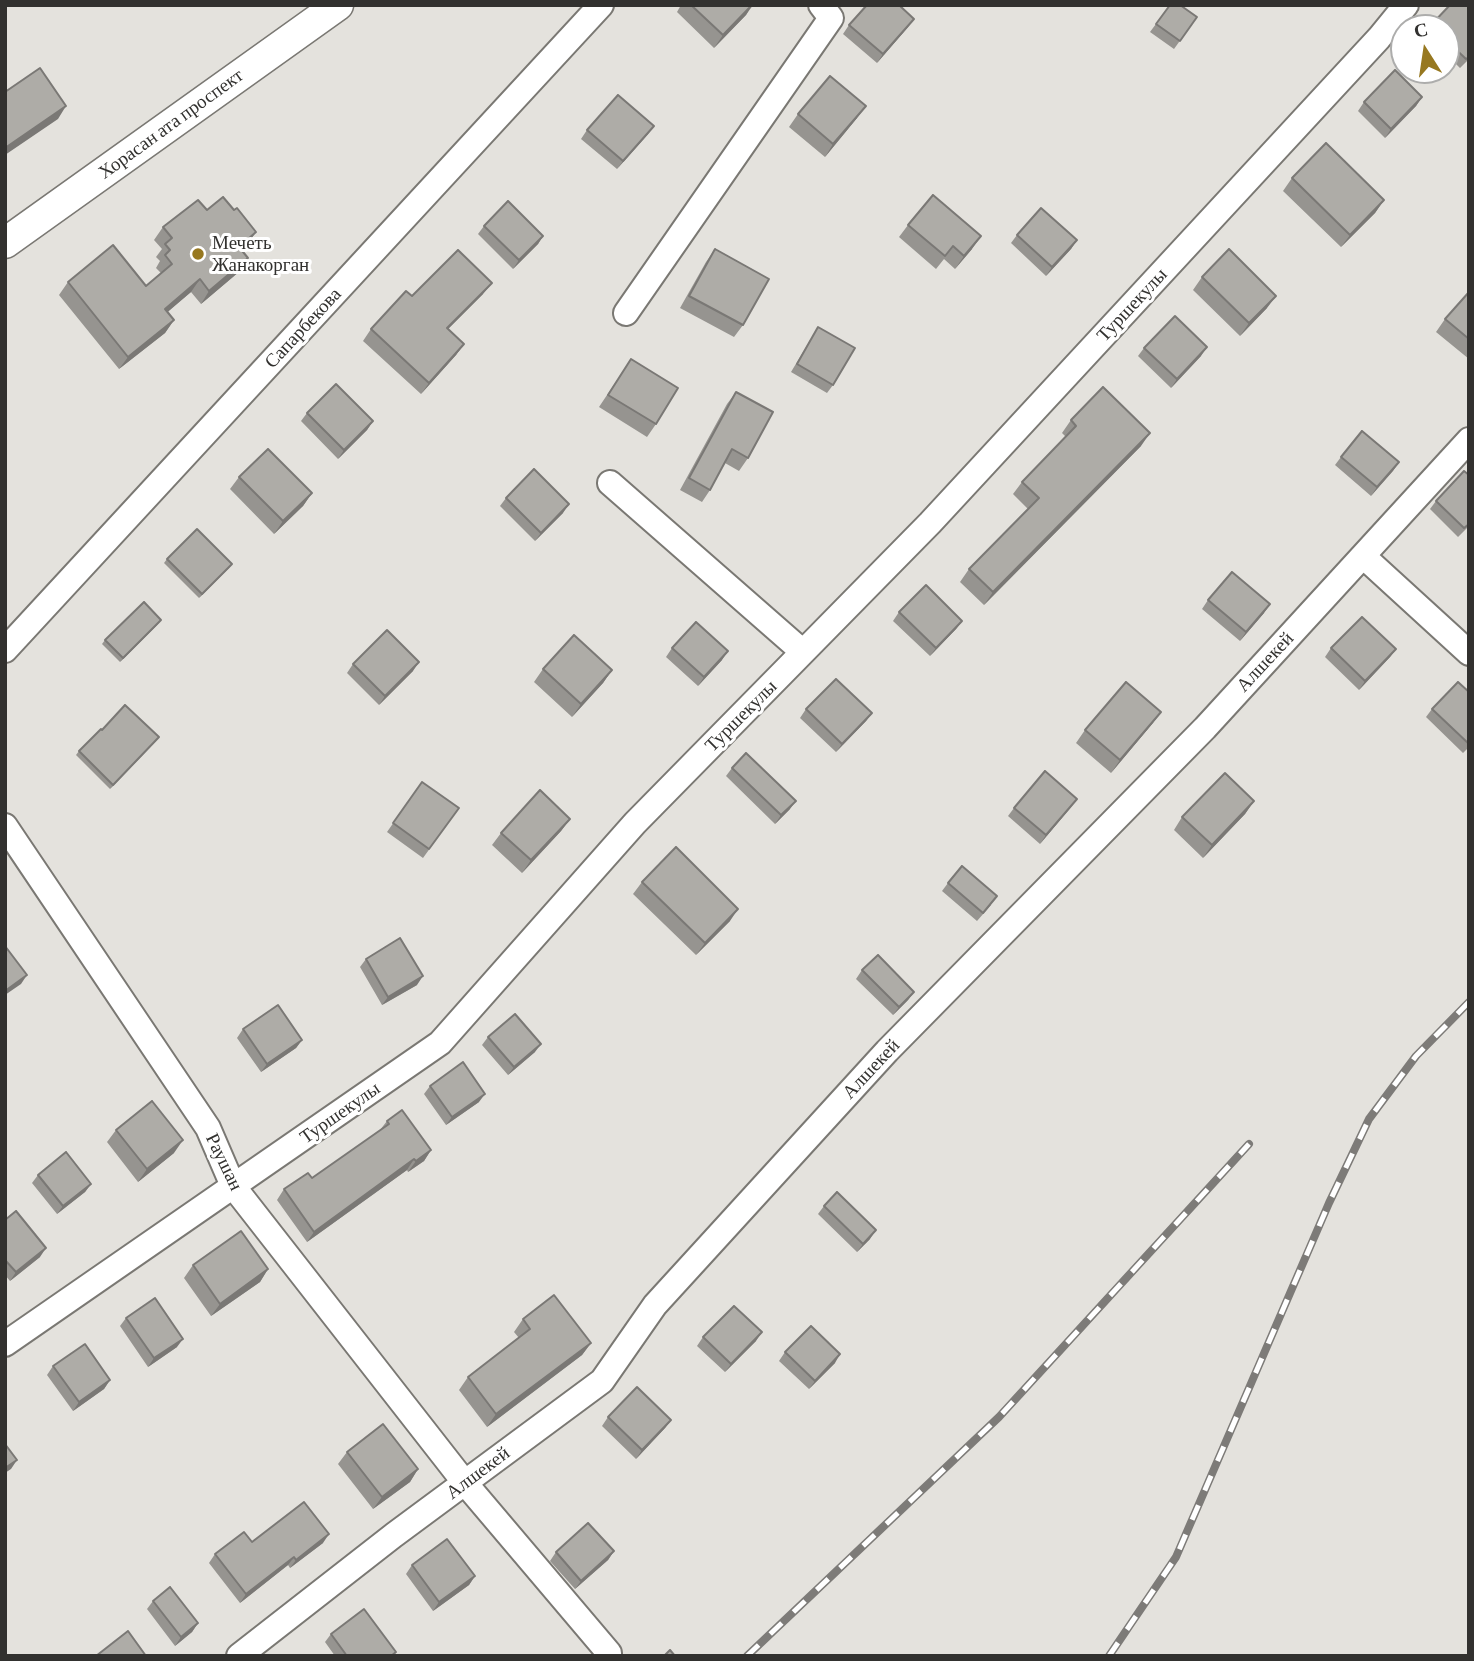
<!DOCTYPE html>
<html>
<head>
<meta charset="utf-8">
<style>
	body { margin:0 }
	#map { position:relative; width:1474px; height:1661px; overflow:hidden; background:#e4e2dd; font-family:"Crimson Pro",serif }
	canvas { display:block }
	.frame { position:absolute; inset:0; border:7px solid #32312f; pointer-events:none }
	.north { position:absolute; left:1390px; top:14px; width:70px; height:70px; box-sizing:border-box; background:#fff; border:2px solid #adadac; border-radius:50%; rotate:348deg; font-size:19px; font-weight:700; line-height:28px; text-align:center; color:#32312f }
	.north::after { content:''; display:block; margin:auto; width:24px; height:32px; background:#977820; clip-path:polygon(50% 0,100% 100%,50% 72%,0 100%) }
</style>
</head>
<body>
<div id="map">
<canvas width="1474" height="1661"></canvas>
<div class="frame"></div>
<div class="north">С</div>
</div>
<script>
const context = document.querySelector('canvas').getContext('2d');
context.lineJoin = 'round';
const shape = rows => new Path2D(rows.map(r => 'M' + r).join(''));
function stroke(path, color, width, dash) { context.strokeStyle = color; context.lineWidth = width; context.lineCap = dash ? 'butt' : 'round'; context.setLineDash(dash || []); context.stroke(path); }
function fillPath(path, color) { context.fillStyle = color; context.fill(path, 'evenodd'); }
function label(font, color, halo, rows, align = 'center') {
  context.font = font + ' "Crimson Pro",serif'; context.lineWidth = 6; context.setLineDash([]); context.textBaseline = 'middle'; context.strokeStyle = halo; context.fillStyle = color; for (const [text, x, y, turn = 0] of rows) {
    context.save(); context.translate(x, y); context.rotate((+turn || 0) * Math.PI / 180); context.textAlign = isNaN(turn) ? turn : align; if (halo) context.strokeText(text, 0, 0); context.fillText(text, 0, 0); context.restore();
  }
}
const minor = shape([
	[626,313,831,18,821,5],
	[610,483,803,652],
	[1363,556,1469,653],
	[5,650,601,5],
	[5,826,208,1128,233,1186,465,1483,609,1653],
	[5,1344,440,1043,635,823,930,523,1379,38,1406,5],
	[239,1656,394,1535,602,1381,655,1305,887,1051,1205,728,1469,440]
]);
const major = shape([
	[5,243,338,5]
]);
const rail = shape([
	[747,1656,999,1417,1249,1144],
	[1109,1656,1176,1557,1329,1203,1369,1119,1416,1056,1469,1002]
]);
const wall = shape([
	[681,5,753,5,746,15,714,48,677,12],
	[1170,5,1197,17,1174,49,1150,32],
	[1469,5,1469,59,1460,68,1446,54,1446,28,1429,28,1431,25],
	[849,25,908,27,877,63,843,34],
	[1422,97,1416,106,1385,138,1358,111,1364,102],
	[798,114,857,118,825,157,789,127],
	[587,130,648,134,617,169,581,139],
	[1292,178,1384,200,1375,213,1341,247,1283,191],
	[207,210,234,210,256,232,247,244,241,250,240,271,201,304,191,292,167,312,174,320,165,333,119,369,59,295,68,282,146,286,161,273,156,268,160,261,156,257,162,249,154,240,163,227],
	[908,225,972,249,955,269,944,259,936,269,899,237],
	[484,226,543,236,538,244,513,269,478,234],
	[1017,235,1077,240,1071,249,1046,276,1011,243],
	[715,249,743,325,734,337,680,308,706,262],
	[1202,277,1267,308,1240,336,1193,290],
	[1469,292,1469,359,1436,332,1445,319],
	[483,294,448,329,464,344,456,355,421,394,363,341,371,329,412,296],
	[818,327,833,385,827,393,791,372],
	[1144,348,1201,356,1171,388,1138,356],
	[631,359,656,424,647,437,599,407],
	[736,392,748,458,739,471,725,463,710,490,702,502,680,490,727,404],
	[307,413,373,421,367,430,338,459,301,421],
	[1071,420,1141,446,984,605,960,582,969,569,1028,509,1013,494,1022,482,1066,437,1062,433],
	[1341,457,1399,462,1371,496,1335,465],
	[1469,475,1469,526,1458,537,1430,509,1436,501],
	[239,477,312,493,303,506,274,534,230,489],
	[506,498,563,513,535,541,500,506],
	[167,559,232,564,199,598,164,563],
	[1208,600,1264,613,1240,641,1202,609],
	[899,612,962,621,956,629,930,656,893,621],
	[158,624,120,662,102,644,105,640],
	[672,648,722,660,698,686,666,657],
	[1331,648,1396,649,1390,657,1359,690,1325,657],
	[353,664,413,671,379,705,347,673],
	[543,669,612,670,603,683,572,717,534,682],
	[1469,692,1469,747,1463,753,1426,717,1432,709],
	[806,709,872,713,866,721,836,752,800,718],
	[1161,712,1152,724,1111,773,1076,743,1085,730],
	[102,730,156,741,110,789,76,755,79,751],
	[732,768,790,809,775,824,726,776],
	[422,782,459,808,423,858,387,832],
	[1254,801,1245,814,1203,858,1174,830,1182,817],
	[1071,807,1040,844,1008,816,1014,808],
	[570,819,561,831,522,873,492,845,501,833],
	[642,882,730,921,696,955,633,894],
	[948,883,991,905,977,921,942,891],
	[366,959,417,985,382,1005,360,967],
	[862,970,914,992,908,1000,893,1015,856,979],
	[243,1029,302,1040,296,1048,261,1072,237,1038],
	[488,1037,535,1052,508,1075,482,1045],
	[430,1086,479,1102,446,1125,424,1094],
	[387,1121,431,1150,424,1161,408,1172,407,1170,307,1242,277,1200,284,1189,312,1178,380,1130],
	[116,1130,174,1153,138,1182,107,1142],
	[38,1175,91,1184,85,1192,57,1214,32,1183],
	[824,1206,870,1239,857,1252,818,1214],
	[5,1220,40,1257,10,1281,5,1275],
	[193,1265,268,1269,260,1282,211,1316,184,1278],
	[126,1318,177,1347,148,1367,120,1326],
	[523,1319,591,1343,582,1355,487,1427,459,1390,468,1377,519,1338,514,1332],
	[703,1337,756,1341,725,1372,697,1346],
	[785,1352,835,1363,809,1389,779,1361],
	[53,1366,110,1380,104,1389,73,1411,47,1375],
	[608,1417,671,1420,665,1428,636,1459,602,1426],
	[347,1452,418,1469,410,1482,373,1509,338,1464],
	[252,1542,323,1543,290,1568,288,1565,240,1603,209,1563,215,1554],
	[614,1551,608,1560,575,1589,550,1561,556,1552],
	[412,1565,475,1576,469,1585,433,1611,406,1574],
	[153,1601,198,1623,192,1632,175,1646,147,1609],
	[331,1634,396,1652,394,1656,335,1656,325,1642]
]);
const shadedWall = shape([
	[752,5,746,15,714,48,723,35],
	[914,19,908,27,877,63,883,54],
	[1422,97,1416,106,1385,138,1391,129],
	[66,106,58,119,5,155,5,148],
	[866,106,857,118,825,157,833,144],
	[654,126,648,134,617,169,623,161],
	[1384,200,1375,213,1341,247,1350,235],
	[256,232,247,244,230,259,239,247],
	[543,236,538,244,513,269,519,260],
	[981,236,972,249,955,269,964,256],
	[1077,240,1071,249,1046,276,1052,267],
	[248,258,240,271,201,304,209,291],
	[200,279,191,292,156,322,165,309],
	[492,283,483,294,438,339,447,328],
	[1276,296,1267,308,1240,336,1249,323],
	[174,320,165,333,119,369,128,357],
	[464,344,456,355,421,394,429,383],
	[1207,347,1201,356,1171,388,1177,379],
	[373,421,367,430,338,459,344,450],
	[1150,433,1141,446,984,605,993,592],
	[1399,462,1393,471,1371,496,1377,487],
	[312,493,303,506,274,534,283,521],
	[569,504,563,513,535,541,541,533],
	[232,564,229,568,199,598,202,594],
	[1270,604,1264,613,1240,641,1246,632],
	[161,620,158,624,120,662,123,658],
	[962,621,956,629,930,656,936,648],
	[1396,649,1390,657,1359,690,1365,681],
	[728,651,722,660,698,686,704,677],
	[419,662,413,671,379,705,385,696],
	[612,670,603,683,572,717,581,704],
	[1161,712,1152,724,1111,773,1120,760],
	[872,713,866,721,836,752,842,744],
	[159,737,156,741,110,789,113,785],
	[1077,799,1071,807,1040,844,1046,835],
	[796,801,790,809,775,824,781,815],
	[1254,801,1245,814,1203,858,1212,845],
	[570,819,561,831,522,873,531,860],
	[738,909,730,921,696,955,705,943],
	[27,975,21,984,5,995,5,991],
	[423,976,417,985,382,1005,388,997],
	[914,992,908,1000,893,1015,899,1007],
	[302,1040,296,1048,261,1072,267,1064],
	[541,1044,535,1052,508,1075,514,1067],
	[485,1094,479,1102,446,1125,452,1117],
	[183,1140,174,1153,138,1182,147,1169],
	[431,1150,424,1161,408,1172,416,1161],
	[414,1159,407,1170,307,1242,314,1232],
	[91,1184,85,1192,57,1214,63,1206],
	[876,1230,870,1239,857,1252,863,1244],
	[46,1248,40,1257,10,1281,16,1272],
	[268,1269,260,1282,211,1316,220,1304],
	[762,1332,756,1341,725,1372,731,1364],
	[183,1339,177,1347,148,1367,154,1358],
	[591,1343,582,1355,487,1427,496,1414],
	[840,1354,835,1363,809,1389,815,1381],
	[110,1380,104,1389,73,1411,79,1402],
	[671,1420,665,1428,636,1459,642,1450],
	[17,1460,11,1469,5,1473,5,1468],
	[418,1469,410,1482,373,1509,382,1497],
	[329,1534,323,1543,290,1568,296,1560],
	[614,1551,608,1560,575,1589,581,1581],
	[294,1557,288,1565,240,1603,246,1594],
	[475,1576,469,1585,433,1611,439,1602],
	[198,1623,192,1632,175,1646,181,1637]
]);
const building = shape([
	[691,5,752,5,723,35,691,5],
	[867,5,899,5,914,19,883,54,849,25,867,5],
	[1170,5,1180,5,1197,17,1180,41,1156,24,1170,5],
	[1450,5,1469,5,1469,57,1466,59,1446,40,1446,28,1434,28,1431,25,1450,5],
	[40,68,66,106,5,148,5,92,40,68],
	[1395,70,1422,97,1391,129,1364,102,1395,70],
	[830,76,866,106,833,144,798,114,830,76],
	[618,95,654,126,623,161,587,130,618,95],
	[1326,143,1384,200,1350,235,1292,178,1326,143],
	[933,195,981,236,964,256,953,246,945,256,908,225,933,195],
	[223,197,234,210,237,208,256,232,239,247,248,258,209,291,200,279,165,309,174,320,128,357,68,282,113,245,146,286,172,264,165,255,170,250,165,244,172,238,163,227,198,200,207,210,223,197],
	[508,201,543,236,519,260,484,226,508,201],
	[1041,208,1077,240,1052,267,1017,235,1041,208],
	[715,249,769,279,743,325,689,296,715,249],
	[1229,249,1276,296,1249,323,1202,277,1229,249],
	[458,250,492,283,447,328,464,344,429,383,371,329,406,291,412,296,458,250],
	[1469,292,1469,339,1445,319,1469,292],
	[1175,316,1207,347,1177,379,1144,348,1175,316],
	[818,327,855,348,833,385,797,364,818,327],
	[631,359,678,388,656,424,608,395,631,359],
	[336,384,373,421,344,450,307,413,336,384],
	[1103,387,1150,433,993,592,969,569,1039,498,1022,482,1076,426,1071,420,1103,387],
	[736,392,773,412,748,458,732,449,710,490,689,478,736,392],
	[1362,431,1399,462,1377,487,1341,457,1362,431],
	[268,449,312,493,283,521,239,477,268,449],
	[534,469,569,504,541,533,506,498,534,469],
	[1464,471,1469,475,1469,524,1464,528,1436,501,1464,471],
	[197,529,232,564,202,594,167,559,197,529],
	[1232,572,1270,604,1246,632,1208,600,1232,572],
	[926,585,962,621,936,648,899,612,926,585],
	[144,602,161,620,123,658,105,640,144,602],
	[1362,617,1396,649,1365,681,1331,648,1362,617],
	[696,622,728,651,704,677,672,648,696,622],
	[387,630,419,662,385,696,353,664,387,630],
	[574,635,612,670,581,704,543,669,574,635],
	[836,679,872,713,842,744,806,709,836,679],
	[1126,682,1161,712,1120,760,1085,730,1126,682],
	[1458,682,1469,692,1469,744,1432,709,1458,682],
	[125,705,159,737,113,785,79,751,101,729,102,730,125,705],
	[746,753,796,801,781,815,732,768,746,753],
	[1045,771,1077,799,1046,835,1014,808,1045,771],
	[1225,773,1254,801,1212,845,1182,817,1225,773],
	[422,782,459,808,429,849,393,823,422,782],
	[540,790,570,819,531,860,501,833,540,790],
	[676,847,738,909,705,943,642,882,676,847],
	[962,866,997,896,983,913,948,883,962,866],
	[400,938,423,976,388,997,366,959,400,938],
	[5,946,27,975,5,991,5,946],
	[878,955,914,992,899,1007,862,970,878,955],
	[278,1005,302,1040,267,1064,243,1029,278,1005],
	[515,1014,541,1044,514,1067,488,1037,515,1014],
	[463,1062,485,1094,452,1117,430,1086,463,1062],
	[152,1101,183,1140,147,1169,116,1130,152,1101],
	[402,1110,431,1150,416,1161,414,1159,314,1232,284,1189,308,1173,312,1178,389,1124,387,1121,402,1110],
	[66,1152,91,1184,63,1206,38,1175,66,1152],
	[837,1192,876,1230,863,1244,824,1206,837,1192],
	[16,1211,46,1248,16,1272,5,1260,5,1220,16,1211],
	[241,1231,268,1269,220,1304,193,1265,241,1231],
	[554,1295,591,1343,496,1414,468,1377,530,1329,523,1319,554,1295],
	[155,1298,183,1339,154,1358,126,1318,155,1298],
	[734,1306,762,1332,731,1364,703,1337,734,1306],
	[811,1326,840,1354,815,1381,785,1352,811,1326],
	[85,1344,110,1380,79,1402,53,1366,85,1344],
	[637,1387,671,1420,642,1450,608,1417,637,1387],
	[383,1424,418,1469,382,1497,347,1452,383,1424],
	[5,1444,17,1460,5,1468,5,1444],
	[304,1502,329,1534,296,1560,294,1557,246,1594,215,1554,244,1532,252,1542,304,1502],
	[588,1523,614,1551,581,1581,556,1552,588,1523],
	[447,1539,475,1576,439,1602,412,1565,447,1539],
	[170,1587,198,1623,181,1637,153,1601,170,1587],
	[364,1609,396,1652,391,1656,347,1656,331,1634,364,1609],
	[128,1631,146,1656,96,1656,128,1631],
	[670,1650,675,1656,664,1656,670,1650]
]);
const markers = [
	[198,254,7,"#977820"]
];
const streetNames = [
	["Хорасан ата проспект",171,124,-36],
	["Туршекулы",1132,305,-47],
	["Сапарбекова",303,328,-47],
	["Алшекей",1265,662,-47],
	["Туршекулы",741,716,-45],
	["Алшекей",871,1069,-47],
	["Туршекулы",340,1113,-35],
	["Раушан",224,1162,64],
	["Алшекей",478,1473,-37]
];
const poiNames = [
	["Мечеть",212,243],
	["Жанакорган",212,265]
];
stroke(minor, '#7a7873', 28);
stroke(major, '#7a7873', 33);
stroke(minor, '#fff', 24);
stroke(major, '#fff', 30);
stroke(rail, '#7d7b78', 8);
stroke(rail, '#fff', 5, [16]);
fillPath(wall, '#969490');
fillPath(shadedWall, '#7a7875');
fillPath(building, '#aeaca7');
stroke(building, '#7a7875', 2);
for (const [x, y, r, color] of markers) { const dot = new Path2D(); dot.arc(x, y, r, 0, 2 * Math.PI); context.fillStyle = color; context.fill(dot); stroke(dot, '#fff', 2.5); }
label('19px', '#32312f', '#fff', streetNames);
label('19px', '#32312f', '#fff', poiNames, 'left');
</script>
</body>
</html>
